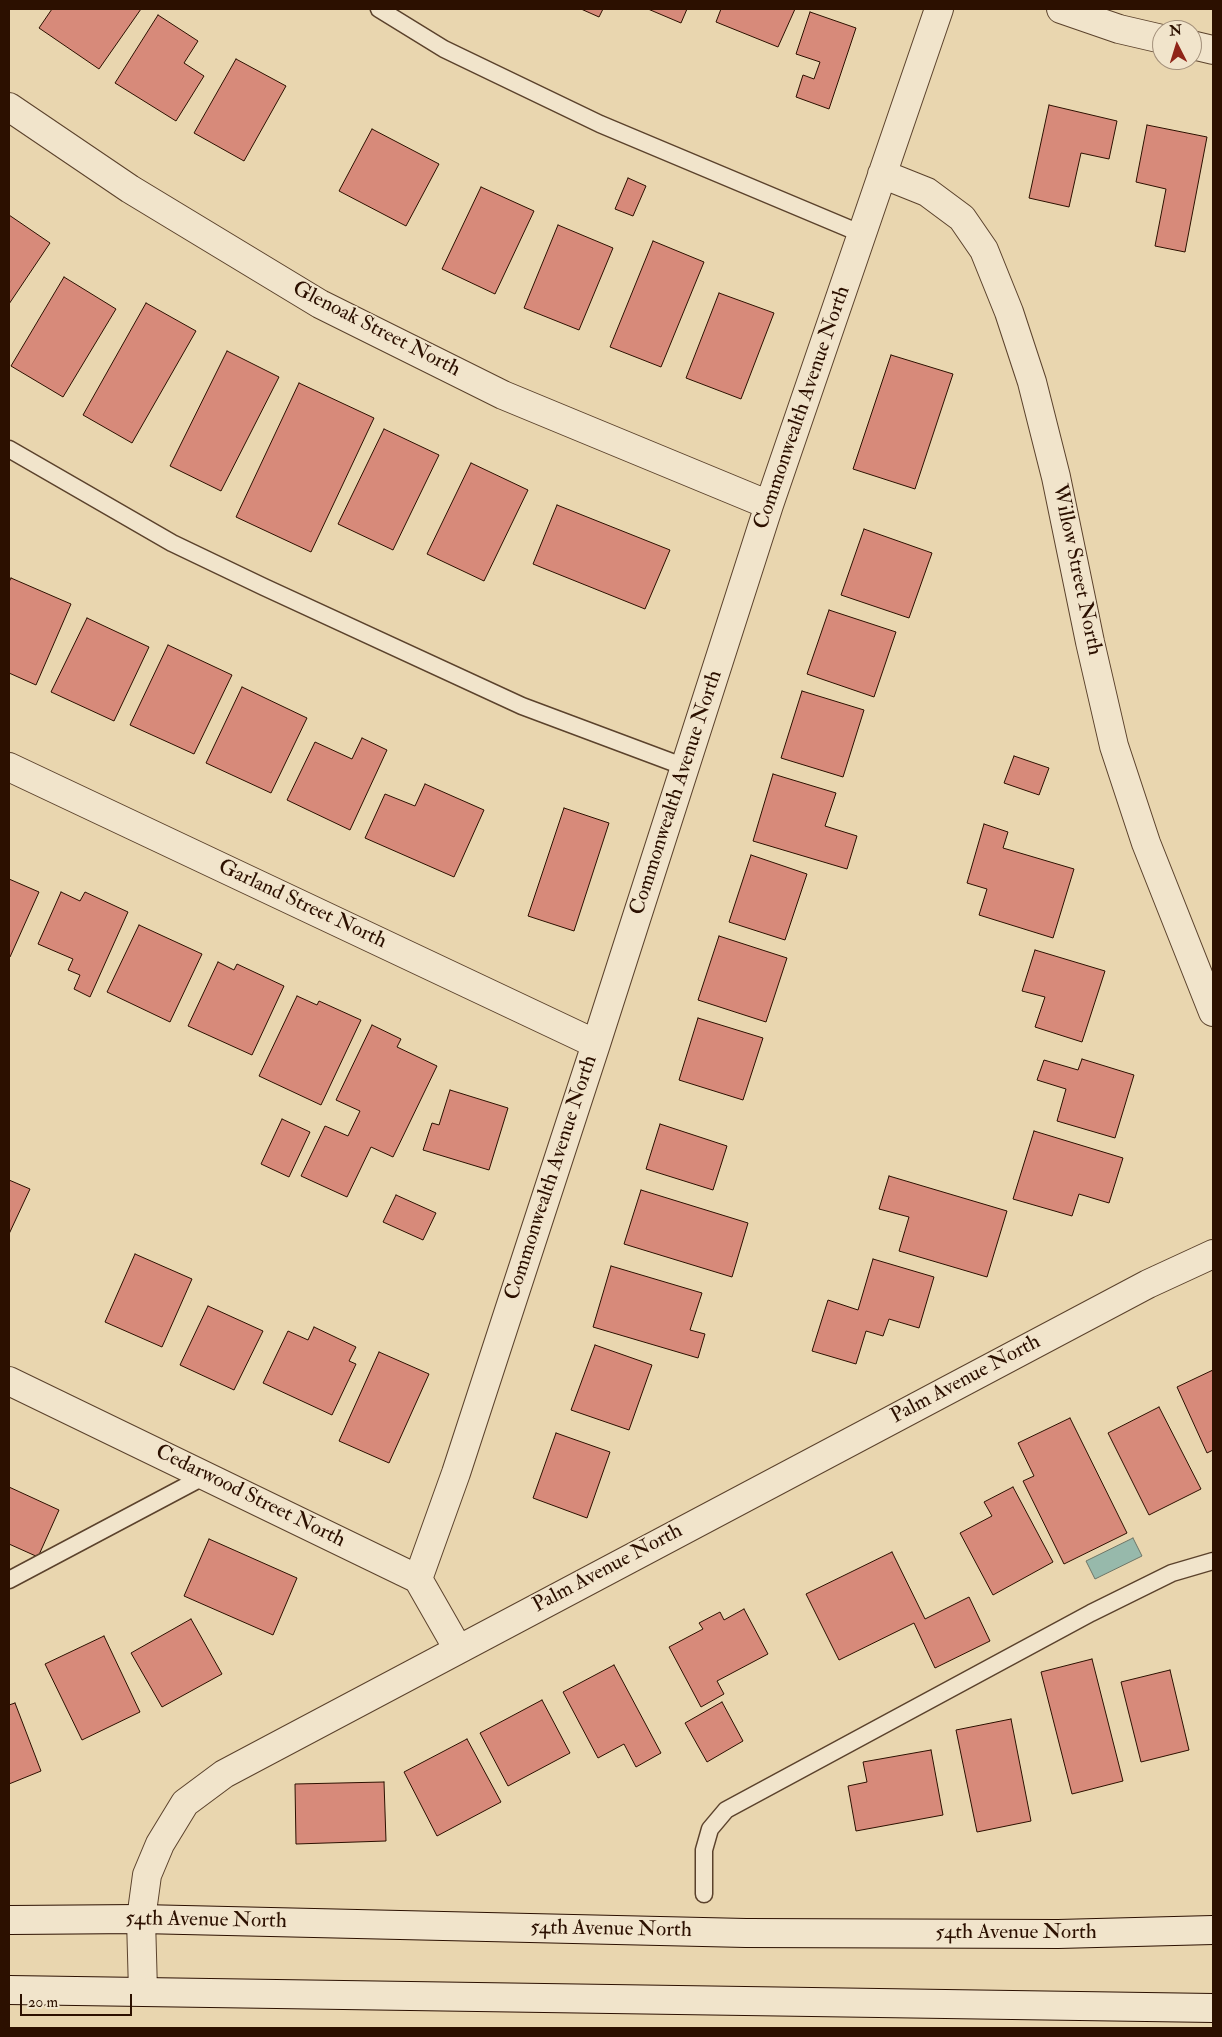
<!DOCTYPE html>
<html>
<head>
<meta charset="utf-8">
<style>
	body { margin:0 }
	#map { position:relative; width:1222px; height:2037px; overflow:hidden; background:#e9d6af; font-family:"IM FELL Double Pica",serif }
	canvas { display:block }
	.frame { position:absolute; inset:0; border:10px solid #2c1000; pointer-events:none }
	.north { position:absolute; left:1152px; top:20px; width:50px; height:50px; box-sizing:border-box; background:#f1e4cb; border:1px solid #a28f7a; border-radius:50%; rotate:355deg; font-size:14px; font-weight:700; line-height:20px; text-align:center; color:#2c1000 }
	.north::after { content:''; display:block; margin:auto; width:18px; height:22px; background:#8f2418; clip-path:polygon(50% 0,100% 100%,50% 72%,0 100%) }
	.scale { position:absolute; left:20px; top:1994px; width:112px; height:22px; box-sizing:border-box; border:2px solid #2c1000; border-top:0; padding-left:6px; font-size:15px; line-height:18px; white-space:nowrap; color:#2c1000; -webkit-text-stroke:4px #f1e4cb; paint-order:stroke }
</style>
</head>
<body>
<div id="map">
<canvas width="1222" height="2037"></canvas>
<div class="frame"></div>
<div class="north">N</div>
<div class="scale">20 m</div>
</div>
<script>
const context = document.querySelector('canvas').getContext('2d');
context.lineJoin = 'round';
function fillPath(path, color) { context.fillStyle = color; context.fill(path, 'evenodd'); }
const shape = rows => new Path2D(rows.map(r => 'M' + r).join(''));
function stroke(path, color, width, dash) { context.strokeStyle = color; context.lineWidth = width; context.lineCap = dash ? 'butt' : 'round'; context.setLineDash(dash || []); context.stroke(path); }
function label(font, color, halo, rows, align = 'center') {
  context.font = font + ' "IM FELL Double Pica",serif'; context.lineWidth = 4; context.setLineDash([]); context.textBaseline = 'middle'; context.strokeStyle = halo; context.fillStyle = color; for (const [text, x, y, turn = 0] of rows) {
    context.save(); context.translate(x, y); context.rotate((+turn || 0) * Math.PI / 180); context.textAlign = isNaN(turn) ? turn : align; if (halo) context.strokeText(text, 0, 0); context.fillText(text, 0, 0); context.restore();
  }
}
const water = shape([
	[1133,1538,1142,1556,1095,1579,1086,1561,1133,1538]
]);
const building = shape([
	[52,9,141,9,99,69,39,28,52,9],
	[581,9,603,9,599,17,581,9],
	[648,9,687,9,681,23,648,9],
	[721,9,795,9,778,47,716,22,721,9],
	[810,12,856,28,829,109,796,97,803,75,814,79,820,62,796,54,810,12],
	[158,15,198,41,184,63,204,76,176,121,115,83,158,15],
	[236,59,286,86,244,161,194,133,236,59],
	[1049,105,1117,121,1109,159,1081,153,1069,207,1029,198,1049,105],
	[1147,125,1207,137,1185,252,1155,246,1166,189,1136,182,1147,125],
	[372,129,439,164,406,226,339,191,372,129],
	[628,178,646,186,633,216,615,209,628,178],
	[481,187,534,211,495,294,442,269,481,187],
	[9,215,50,243,9,304,9,215],
	[558,225,613,248,579,330,524,308,558,225],
	[653,241,704,262,661,367,610,347,653,241],
	[64,277,116,309,63,397,11,366,64,277],
	[719,293,774,313,741,399,686,378,719,293],
	[146,303,196,331,132,443,83,415,146,303],
	[227,351,279,377,221,491,170,466,227,351],
	[891,355,953,374,915,489,853,469,891,355],
	[299,383,374,418,311,552,236,517,299,383],
	[384,429,439,455,393,550,338,524,384,429],
	[471,463,528,490,484,581,427,554,471,463],
	[557,505,670,550,645,609,533,564,557,505],
	[864,529,932,553,909,618,841,595,864,529],
	[11,578,71,604,36,685,9,673,9,582,11,578],
	[829,610,896,632,874,697,807,674,829,610],
	[87,618,149,647,114,721,51,692,87,618],
	[168,645,232,675,194,754,130,725,168,645],
	[242,687,307,718,271,793,206,763,242,687],
	[802,691,864,710,843,777,781,758,802,691],
	[362,738,387,750,350,830,287,800,315,742,352,759,362,738],
	[1014,756,1049,768,1039,795,1004,783,1014,756],
	[773,774,836,793,825,826,857,836,847,869,753,841,773,774],
	[425,784,484,810,454,877,365,838,385,794,415,806,425,784],
	[564,808,609,823,574,931,528,916,564,808],
	[984,824,1008,832,1003,848,1074,869,1053,938,979,915,987,889,967,883,984,824],
	[751,855,807,874,785,940,729,922,751,855],
	[9,879,39,892,10,957,9,956,9,879],
	[61,892,80,901,85,892,128,912,90,997,74,989,80,975,68,970,73,959,38,944,61,892],
	[139,925,202,954,170,1022,107,992,139,925],
	[719,936,787,958,766,1022,698,1000,719,936],
	[1035,950,1105,971,1082,1042,1035,1027,1045,997,1022,991,1035,950],
	[218,962,234,970,237,964,284,986,252,1055,188,1026,218,962],
	[297,996,317,1005,319,1001,361,1020,321,1105,259,1076,297,996],
	[698,1018,763,1038,743,1100,679,1080,698,1018],
	[372,1025,401,1039,397,1047,437,1066,393,1157,371,1147,347,1197,301,1176,325,1126,348,1136,360,1111,336,1100,372,1025],
	[1082,1059,1134,1075,1115,1138,1057,1121,1066,1089,1037,1080,1044,1060,1078,1070,1082,1059],
	[450,1090,508,1108,489,1170,423,1150,432,1123,439,1125,450,1090],
	[282,1119,310,1132,289,1177,261,1164,282,1119],
	[660,1124,727,1146,713,1190,646,1169,660,1124],
	[1034,1131,1123,1158,1109,1203,1079,1194,1072,1216,1013,1199,1034,1131],
	[889,1176,1007,1211,987,1277,899,1251,909,1217,879,1209,889,1176],
	[9,1180,30,1189,9,1234,9,1180],
	[641,1190,748,1223,732,1277,624,1244,641,1190],
	[396,1195,436,1213,423,1240,383,1222,396,1195],
	[135,1254,192,1279,162,1347,105,1322,135,1254],
	[873,1259,934,1277,919,1328,889,1319,883,1336,866,1331,856,1364,812,1351,828,1300,858,1310,873,1259],
	[611,1266,702,1293,690,1330,705,1334,698,1358,593,1327,611,1266],
	[208,1306,263,1331,234,1390,180,1365,208,1306],
	[314,1327,356,1347,349,1361,356,1364,332,1415,263,1383,288,1331,308,1340,314,1327],
	[595,1345,652,1365,629,1430,571,1410,595,1345],
	[379,1352,429,1374,389,1463,339,1441,379,1352],
	[1213,1370,1213,1450,1207,1453,1177,1387,1213,1370],
	[1159,1407,1201,1489,1149,1515,1108,1433,1159,1407],
	[1070,1418,1127,1533,1064,1564,1023,1481,1034,1476,1018,1443,1070,1418],
	[556,1433,610,1452,587,1518,533,1498,556,1433],
	[9,1487,59,1510,38,1557,9,1544,9,1487],
	[1013,1487,1053,1562,993,1595,960,1533,992,1516,984,1502,1013,1487],
	[209,1539,297,1578,273,1635,184,1596,209,1539],
	[892,1552,925,1619,969,1597,990,1641,935,1668,914,1623,839,1660,806,1594,892,1552],
	[744,1609,768,1654,717,1681,724,1694,701,1707,669,1647,703,1629,699,1623,720,1612,724,1620,744,1609],
	[191,1619,222,1674,162,1707,131,1653,191,1619],
	[104,1636,140,1712,82,1740,45,1664,104,1636],
	[1092,1659,1123,1781,1072,1794,1041,1672,1092,1659],
	[614,1665,661,1753,636,1767,624,1744,598,1758,563,1692,614,1665],
	[1170,1670,1189,1750,1141,1762,1121,1682,1170,1670],
	[542,1700,570,1753,508,1786,480,1733,542,1700],
	[722,1702,743,1741,707,1762,685,1723,722,1702],
	[15,1703,41,1771,9,1784,9,1705,15,1703],
	[1011,1719,1031,1821,977,1832,956,1730,1011,1719],
	[467,1739,501,1802,437,1836,404,1772,467,1739],
	[931,1750,943,1815,856,1831,848,1786,867,1782,863,1762,931,1750],
	[384,1782,386,1841,296,1844,295,1784,384,1782]
]);
const service = shape([
	[379,9,444,49,600,124,862,234],
	[9,449,172,543,264,587,522,706,685,767],
	[9,1580,205,1476],
	[704,1894,704,1850,710,1829,726,1810,1091,1613,1172,1573,1213,1561]
]);
const minor = shape([
	[1061,9,1119,29,1162,39],
	[1192,45,1213,50],
	[9,107,130,189,320,304,503,395,769,505],
	[882,174,927,192,962,218,984,250,1009,312,1032,382,1056,477,1090,642,1114,746,1146,843,1213,1012],
	[9,767,596,1044],
	[9,1381,418,1579,458,1649],
	[418,1579,456,1473,596,1044,769,505,939,9],
	[143,1991,141,1919,147,1875,160,1844,185,1803,224,1774,1148,1284,1213,1254]
]);
const secondary = shape([
	[9,1920,141,1919,746,1933,1058,1934,1213,1930],
	[9,1990,1213,2008]
]);
const streetNames = [
	["Glenoak Street North",376,330,27],
	["Commonwealth Avenue North",803,408,-71],
	["Willow Street North",1076,570,78],
	["Commonwealth Avenue North",677,793,-72],
	["Garland Street North",302,905,25],
	["Commonwealth Avenue North",552,1178,-72],
	["Palm Avenue North",966,1380,-28],
	["Cedarwood Street North",250,1497,26],
	["Palm Avenue North",608,1569,-28],
	["54th Avenue North",206,1921,1],
	["54th Avenue North",611,1930,1],
	["54th Avenue North",1016,1933]
];
fillPath(water, '#97b9ab');
stroke(water, '#6c7567', 1);
fillPath(building, '#d78a7a');
stroke(building, '#2c1000', 1);
stroke(service, '#5b422c', 19);
stroke(minor, '#5b422c', 30);
stroke(secondary, '#2c1000', 30);
stroke(service, '#f1e4cb', 16);
stroke(minor, '#f1e4cb', 28);
stroke(secondary, '#f1e4cb', 28);
label('21px', '#2c1000', '#f1e4cb', streetNames);
</script>
</body>
</html>
